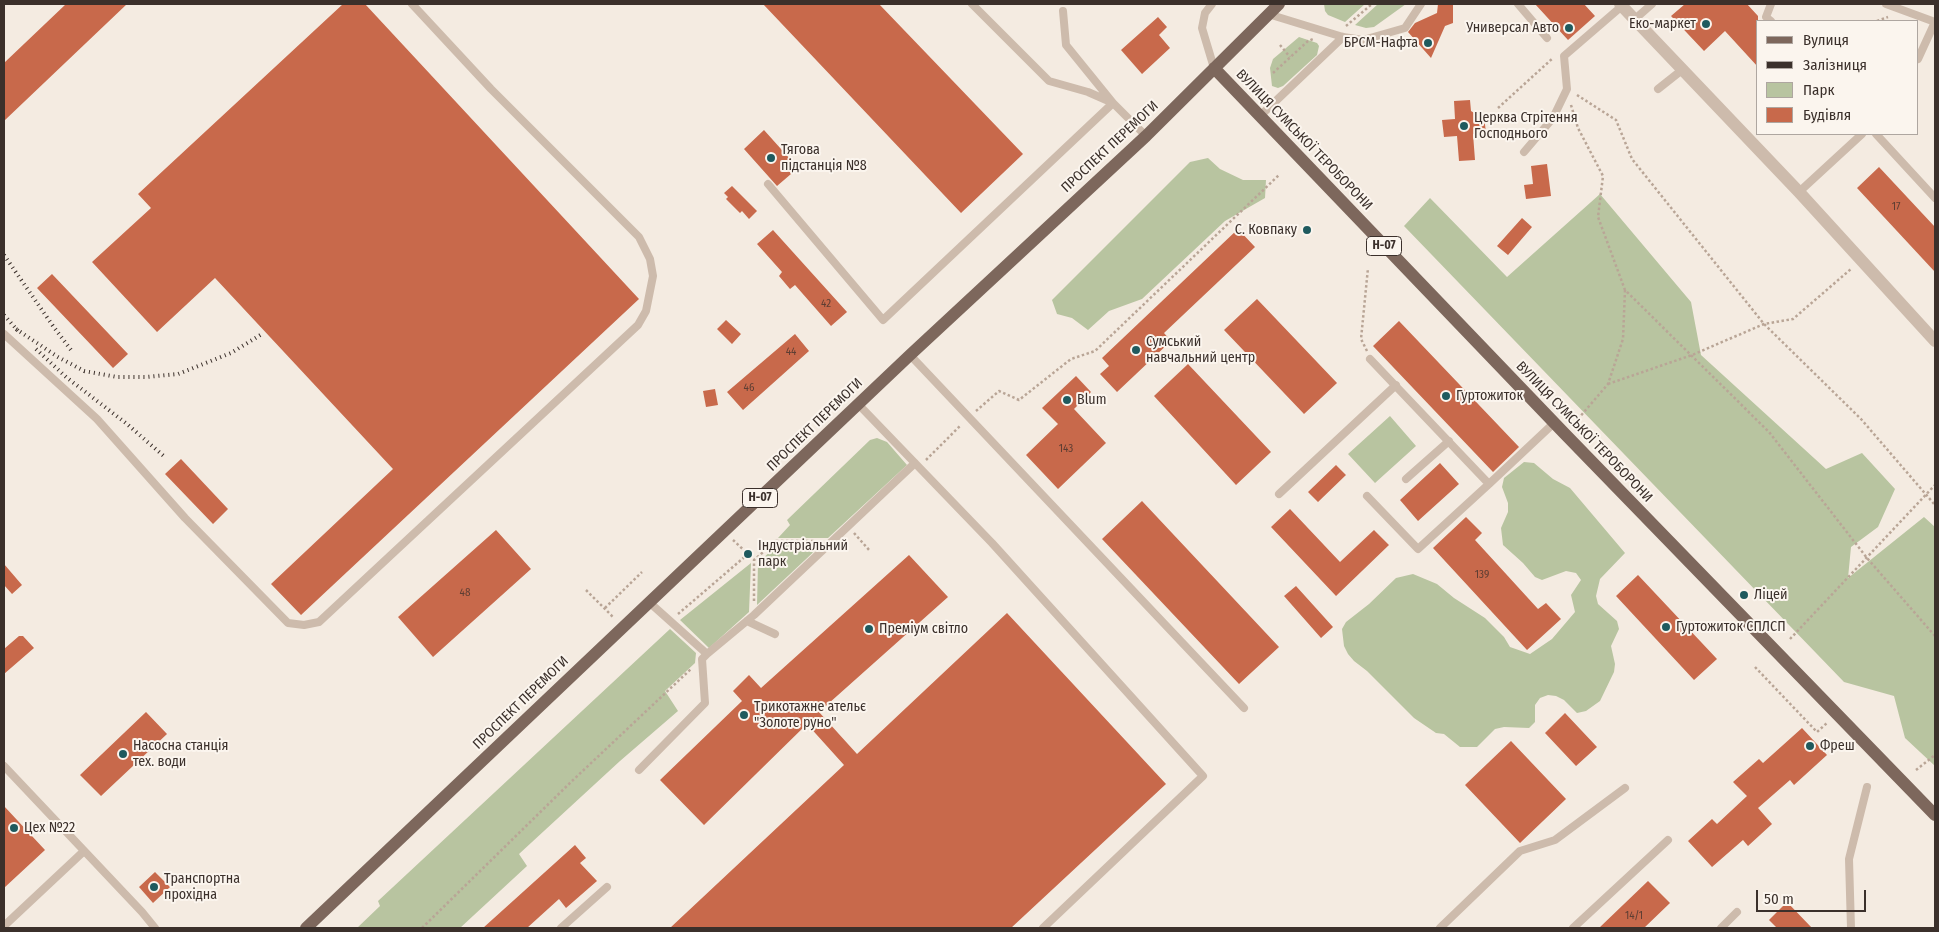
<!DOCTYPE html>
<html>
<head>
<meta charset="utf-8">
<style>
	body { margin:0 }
	#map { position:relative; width:1939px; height:932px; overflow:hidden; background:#f4ebe1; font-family:"Fira Sans Condensed",sans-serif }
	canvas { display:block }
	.frame { position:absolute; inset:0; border:5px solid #3b302b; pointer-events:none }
	.legend { position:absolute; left:1756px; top:20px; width:162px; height:115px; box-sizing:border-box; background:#fbf5ee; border:1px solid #aea6a0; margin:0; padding:6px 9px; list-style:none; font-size:15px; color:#3b302b }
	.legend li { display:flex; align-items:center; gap:10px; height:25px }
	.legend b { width:25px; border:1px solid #aea6a0 }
	.scale { position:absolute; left:1756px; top:890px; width:110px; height:22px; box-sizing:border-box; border:2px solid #3b302b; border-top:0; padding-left:6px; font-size:15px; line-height:18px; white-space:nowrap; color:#3b302b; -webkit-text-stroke:4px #fbf5ee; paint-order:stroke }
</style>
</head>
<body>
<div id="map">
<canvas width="1939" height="932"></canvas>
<div class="frame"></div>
<ul class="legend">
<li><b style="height:6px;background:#7d675c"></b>Вулиця</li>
<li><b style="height:6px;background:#3b302b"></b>Залізниця</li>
<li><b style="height:14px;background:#b8c4a0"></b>Парк</li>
<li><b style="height:14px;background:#c8694b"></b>Будівля</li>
</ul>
<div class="scale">50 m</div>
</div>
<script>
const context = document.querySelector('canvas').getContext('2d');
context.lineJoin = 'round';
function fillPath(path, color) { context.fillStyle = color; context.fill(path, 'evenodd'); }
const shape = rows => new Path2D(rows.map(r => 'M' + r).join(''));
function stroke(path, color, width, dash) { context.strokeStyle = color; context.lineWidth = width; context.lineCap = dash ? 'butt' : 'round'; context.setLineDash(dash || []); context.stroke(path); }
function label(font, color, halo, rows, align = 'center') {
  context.font = font + ' "Fira Sans Condensed",sans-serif'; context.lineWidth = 4; context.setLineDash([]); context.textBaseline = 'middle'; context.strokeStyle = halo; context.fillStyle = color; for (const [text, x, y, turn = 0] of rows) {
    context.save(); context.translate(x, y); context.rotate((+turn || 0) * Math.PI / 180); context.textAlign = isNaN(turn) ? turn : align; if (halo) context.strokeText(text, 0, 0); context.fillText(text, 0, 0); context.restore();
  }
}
const green = shape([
	[1324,4,1365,4,1345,22,1328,15,1325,11],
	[1378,4,1406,4,1374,27,1366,28,1355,25],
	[1299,37,1317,43,1319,46,1317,55,1283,86,1278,88,1272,86,1270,68,1273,59],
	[1208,158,1220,169,1243,180,1266,180,1265,198,1225,221,1142,299,1109,311,1088,330,1072,318,1057,314,1052,300,1190,162],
	[1600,194,1691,302,1701,355,1826,469,1862,453,1895,489,1878,527,1851,547,1848,578,1924,517,1935,527,1935,766,1905,738,1894,696,1844,682,1404,226,1430,198,1507,277],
	[1390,416,1416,446,1375,483,1348,454],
	[877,438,887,442,907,465,828,538,778,538,790,525,787,520,870,440],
	[1524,462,1534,463,1553,479,1570,488,1625,553,1600,579,1596,596,1598,604,1617,621,1619,629,1611,646,1615,664,1614,672,1600,701,1586,711,1577,713,1564,700,1556,696,1548,695,1540,698,1535,705,1535,722,1529,728,1504,727,1495,729,1477,747,1460,747,1444,734,1436,733,1414,718,1367,671,1354,661,1348,654,1344,646,1342,629,1346,622,1369,604,1396,578,1413,574,1437,584,1454,598,1485,618,1504,637,1510,647,1530,654,1552,639,1575,612,1571,595,1581,580,1576,573,1566,571,1542,580,1535,577,1523,563,1503,545,1501,528,1508,512,1508,503,1502,487,1504,478],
	[777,545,821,545,757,605,758,563],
	[751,563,749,612,709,648,680,620],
	[670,629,696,653,695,663,665,691,678,711,620,761,519,854,527,866,460,928,357,928,380,906,378,901]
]);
const building = shape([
	[66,4,127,4,4,121,4,63],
	[343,4,365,4,639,299,301,615,271,584,393,469,215,278,157,332,92,262,151,208,138,194],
	[763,4,879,4,1023,154,961,213],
	[1438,4,1453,4,1453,23,1445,26,1431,58,1408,32,1415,23,1437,13],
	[1535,4,1584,4,1595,16,1568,40],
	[1685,4,1747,4,1758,16,1758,67,1725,31,1704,51,1671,16],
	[1158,17,1167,27,1159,35,1170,48,1142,74,1121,50],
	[1470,100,1471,111,1479,116,1484,116,1486,133,1473,134,1475,160,1459,161,1457,136,1444,137,1442,120,1455,119,1454,101],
	[764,130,798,168,777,186,744,149],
	[1547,164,1551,196,1526,199,1524,185,1533,184,1531,166],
	[1879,167,1935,227,1935,272,1857,188],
	[732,186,757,211,749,219,742,211,740,213,726,199,728,197,724,193],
	[1522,218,1532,227,1508,255,1497,246],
	[1238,229,1255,247,1164,333,1171,341,1117,392,1100,374,1109,366,1102,358],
	[773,230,847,312,831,326,795,285,790,289,779,276,782,272,757,244],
	[52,274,128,354,113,368,37,288],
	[1257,299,1337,383,1304,414,1224,330],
	[726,320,741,334,732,344,717,329],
	[1399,321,1519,447,1493,472,1373,346],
	[795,334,809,351,743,410,727,392],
	[1188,364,1271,452,1236,485,1154,396],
	[1076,376,1091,392,1074,409,1106,443,1058,489,1026,455,1058,424,1042,408],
	[715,389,718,405,706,407,703,391],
	[181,459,228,509,213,524,165,474],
	[1440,463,1459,484,1418,521,1400,500],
	[1336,465,1346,475,1318,502,1308,492],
	[1142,501,1279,647,1239,684,1102,539],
	[1290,509,1340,562,1374,530,1389,545,1336,596,1271,527],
	[1466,517,1482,533,1475,540,1538,609,1546,603,1561,619,1527,650,1433,548],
	[496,530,531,569,433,657,398,617],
	[909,555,948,597,819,712,857,754,1007,613,1166,784,1011,928,670,928,844,765,807,724,704,825,660,780,742,701,733,691,749,675,761,688],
	[4,564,22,585,12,594,4,585],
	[1638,575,1717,659,1694,680,1616,596],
	[1296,586,1333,627,1321,638,1284,596],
	[19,636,23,636,34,648,4,674,4,649],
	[146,712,167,734,101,796,80,775],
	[1565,713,1597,747,1576,766,1545,733],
	[1802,728,1827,755,1794,785,1790,780,1758,808,1772,824,1748,846,1743,840,1712,867,1688,841,1712,819,1717,824,1747,796,1733,782,1759,759,1763,763],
	[1511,741,1566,799,1520,843,1465,785],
	[4,806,45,850,4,888],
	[575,845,586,858,580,863,597,881,566,908,559,899,527,928,483,928],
	[155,872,170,887,153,903,139,887],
	[1648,881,1670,903,1644,928,1599,928],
	[1787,902,1812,928,1777,928,1769,920]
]);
const path = shape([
	[1877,21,1888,17],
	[1346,26,1372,4],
	[1280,45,1290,57],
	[1273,73,1308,41,1313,39],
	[1577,95,1616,120,1632,159,1764,324,1861,419,1935,505],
	[1571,105,1578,128,1603,176,1598,217,1625,290,1769,432,1867,558,1935,636],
	[1498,108,1553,58],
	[1367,351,1361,339,1368,268],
	[1608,384,1692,355,1764,324,1793,319,1851,269],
	[976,411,999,391,1019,400,1071,359,1095,351,1279,175],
	[1578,419,1608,384,1623,339,1625,290],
	[926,460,961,425],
	[854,533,870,551],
	[733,540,748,554],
	[586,590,613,617],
	[754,601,754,560,776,541,815,541],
	[605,608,642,572],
	[678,614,748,554,753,560],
	[1790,639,1935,485],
	[1755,667,1817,732,1827,723],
	[1916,770,1935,755],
	[422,928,572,781,692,668]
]);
const lane = shape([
	[972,4,1049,81,1088,92,1113,103,1146,136],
	[1212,4,1205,13,1202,28,1214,68],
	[1518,4,1547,38],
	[1886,4,1935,22],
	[1268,14,1343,37,1363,40,1405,28,1421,4],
	[1635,19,1652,4],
	[1771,21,1766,17,1771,4],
	[1918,59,1935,22],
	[1658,89,1682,70],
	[1260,116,1343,37],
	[1876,134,1935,198],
	[1524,152,1553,118,1567,89,1564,56,1622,6],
	[768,184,883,320,1113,103,1066,45,1063,11],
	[1799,192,1862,134],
	[4,334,97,419,185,518,288,623,304,625,319,622,638,325,646,311,653,276,650,259,639,237,491,89,412,4],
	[910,355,1244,708],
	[1370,359,1489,484,1554,423],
	[858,404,992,543,1203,776,1043,928],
	[1406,479,1449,441],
	[1279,494,1396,385],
	[1367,496,1418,549,1489,484],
	[747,621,775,634],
	[707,654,754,615,915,463],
	[4,766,142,912,155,928],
	[639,770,705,703,702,659,707,654,650,603],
	[4,926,84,851],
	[561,928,607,887],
	[1440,928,1520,851,1555,840,1625,788],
	[1573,928,1668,840],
	[1721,928,1737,912],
	[1851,928,1849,859,1867,787]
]);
const street = shape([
	[1620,4,1799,192,1935,341]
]);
const primary = shape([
	[1214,68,1564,433,1935,815],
	[306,928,910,355,1146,136,1279,4]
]);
const rail = shape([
	[4,255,53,326,71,350],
	[4,315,20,333],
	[16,329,58,357,84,371,117,377,146,377,178,374,231,353,262,334],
	[36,349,66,377,127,424,166,458]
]);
const markers = [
	[1706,24,5,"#1f5a5e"],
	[1569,28,5,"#1f5a5e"],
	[1428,43,5,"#1f5a5e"],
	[1464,126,5,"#1f5a5e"],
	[771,158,5,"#1f5a5e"],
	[1307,230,5,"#1f5a5e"],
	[1136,350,5,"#1f5a5e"],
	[1446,396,5,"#1f5a5e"],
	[1067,400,5,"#1f5a5e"],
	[748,554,5,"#1f5a5e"],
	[1744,595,5,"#1f5a5e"],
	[1666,627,5,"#1f5a5e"],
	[869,629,5,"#1f5a5e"],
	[744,715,5,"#1f5a5e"],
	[1810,746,5,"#1f5a5e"],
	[123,754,5,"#1f5a5e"],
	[14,828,5,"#1f5a5e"],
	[154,887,5,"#1f5a5e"]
];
const numberNames = [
	["17",1896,207],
	["42",826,304],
	["44",791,352],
	["46",749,388],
	["143",1066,449],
	["139",1482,575],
	["48",465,593],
	["14/1",1634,916]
];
const shields = [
	[1384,246,35],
	[760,498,35]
];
const shieldNames = [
	["Н-07",1384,246],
	["Н-07",760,498]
];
const poiNames = [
	["Еко-маркет",1696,24,"right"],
	["Универсал Авто",1559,28,"right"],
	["БРСМ-Нафта",1418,43,"right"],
	["Церква Стрітення",1474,118],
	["Господнього",1474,134],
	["Тягова",781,150],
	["підстанція №8",781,166],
	["С. Ковпаку",1297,230,"right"],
	["Сумський",1146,342],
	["навчальний центр",1146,358],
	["Гуртожиток",1456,396],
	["Blum",1077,400],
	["Індустріальний",758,546],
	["парк",758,562],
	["Ліцей",1754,595],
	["Гуртожиток СПЛСП",1676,627],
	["Преміум світло",879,629],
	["Трикотажне ательє",754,707],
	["\"Золоте руно\"",754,723],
	["Насосна станція",133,746],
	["тех. води",133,762],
	["Фреш",1820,746],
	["Цех №22",24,828],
	["Транспортна",164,879],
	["прохідна",164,895]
];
const streetNames = [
	["ВУЛИЦЯ СУМСЬКОЇ ТЕРОБОРОНИ",1304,140,46],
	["ПРОСПЕКТ ПЕРЕМОГИ",1110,147,-43],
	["ПРОСПЕКТ ПЕРЕМОГИ",815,425,-44],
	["ВУЛИЦЯ СУМСЬКОЇ ТЕРОБОРОНИ",1584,432,46],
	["ПРОСПЕКТ ПЕРЕМОГИ",521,703,-44]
];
fillPath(green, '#b8c4a0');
fillPath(building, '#c8694b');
stroke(path, '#b9a596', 2.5, [2.5, 2.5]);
stroke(lane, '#cdbbac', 8);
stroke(street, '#cdbbac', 12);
stroke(primary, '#7d675c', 12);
stroke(rail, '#3b302b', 4, [1, 4]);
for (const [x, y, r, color] of markers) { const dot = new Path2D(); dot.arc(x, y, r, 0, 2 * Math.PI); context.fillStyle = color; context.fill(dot); stroke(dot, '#fbf5ee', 2); }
label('11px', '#5e3e33', null, numberNames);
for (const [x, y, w] of shields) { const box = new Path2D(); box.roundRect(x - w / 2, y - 9.5, w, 19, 4); context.fillStyle = '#fbf5ee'; context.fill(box); stroke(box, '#3b302b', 1); }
label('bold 12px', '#3b302b', null, shieldNames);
label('14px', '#3b302b', '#fbf5ee', poiNames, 'left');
label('14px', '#3b302b', '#fbf5ee', streetNames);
</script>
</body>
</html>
